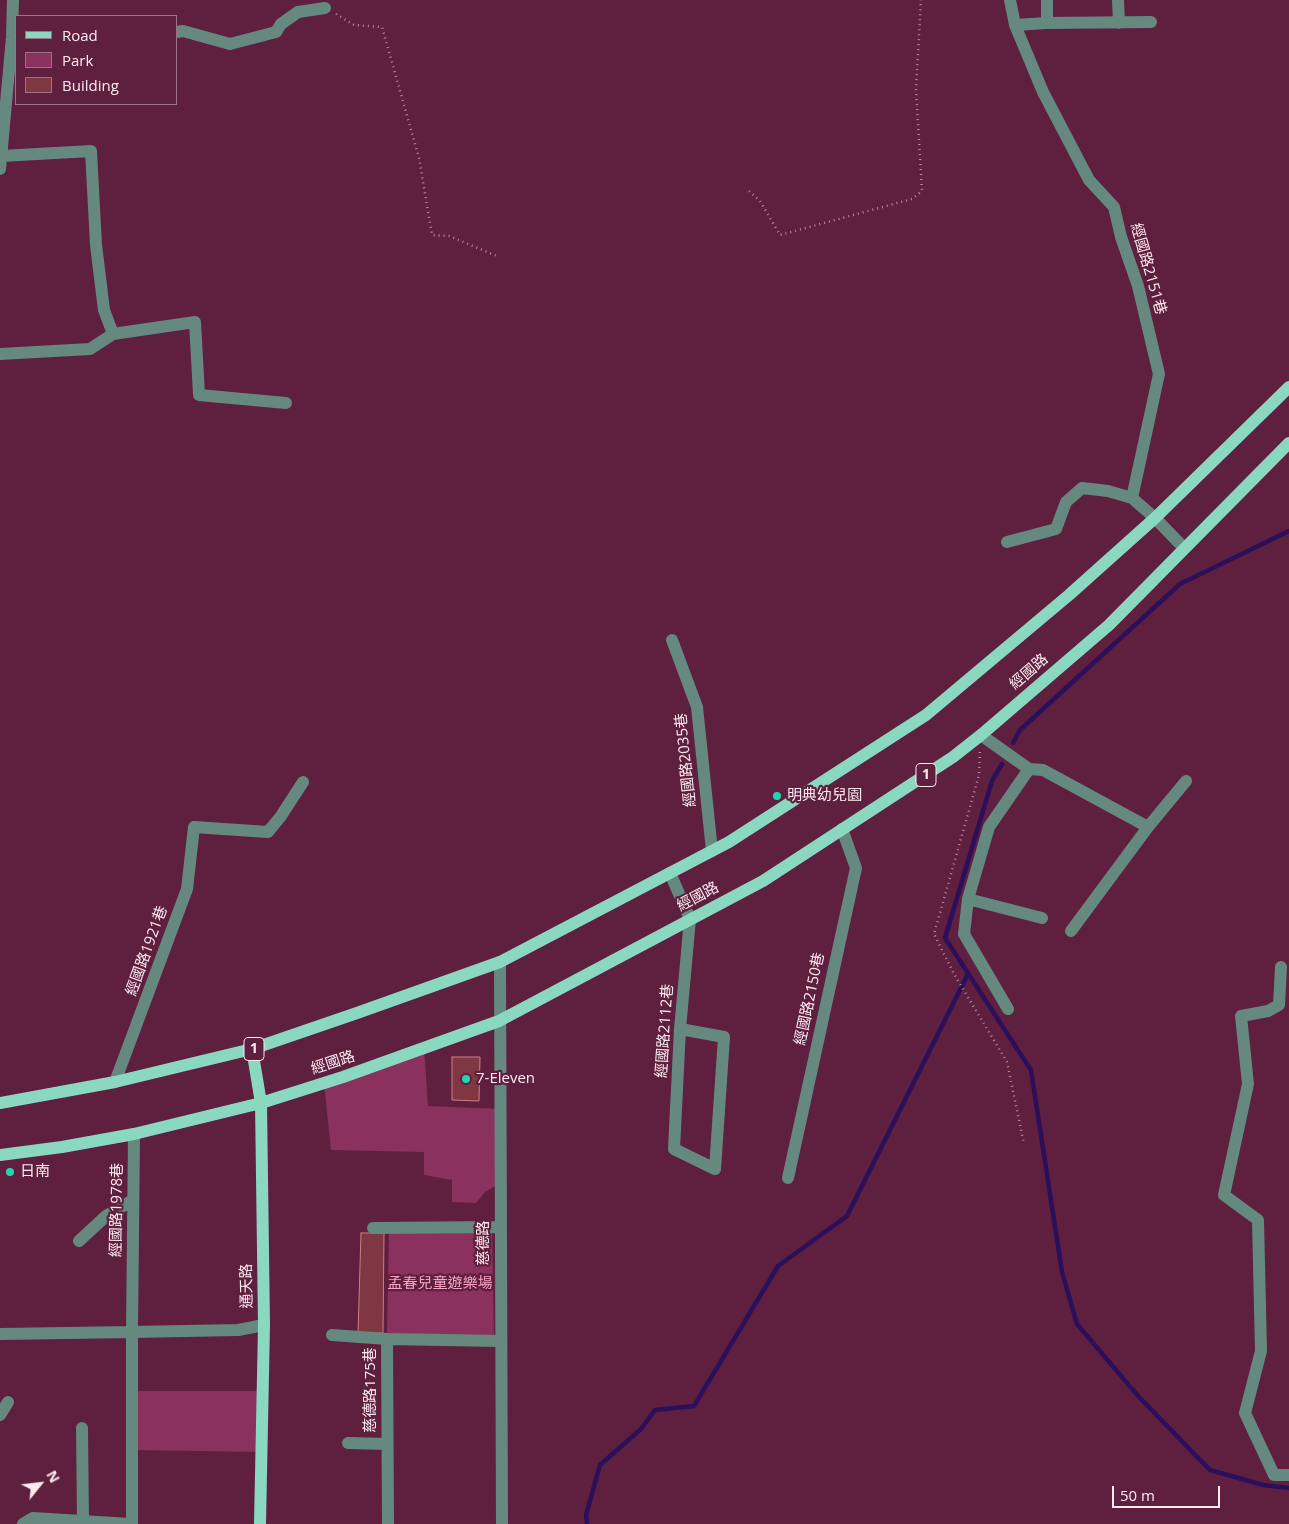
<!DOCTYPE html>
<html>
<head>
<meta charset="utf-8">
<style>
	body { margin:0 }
	#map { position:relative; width:1289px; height:1524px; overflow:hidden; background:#5f1f3e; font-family:"Open Sans",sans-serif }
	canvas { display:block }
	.legend { position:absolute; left:15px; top:15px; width:162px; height:90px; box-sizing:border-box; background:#5f1f3e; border:1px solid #9e7186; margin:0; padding:6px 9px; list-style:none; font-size:15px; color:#fcebf1 }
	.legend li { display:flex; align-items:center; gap:10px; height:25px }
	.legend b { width:25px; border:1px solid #9e7186 }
	.north { position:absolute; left:15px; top:1459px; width:50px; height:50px; -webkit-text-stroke:4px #5f1f3e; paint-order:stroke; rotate:61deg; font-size:14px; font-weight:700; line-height:20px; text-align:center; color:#fcebf1 }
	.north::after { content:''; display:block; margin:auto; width:18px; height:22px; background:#fcebf1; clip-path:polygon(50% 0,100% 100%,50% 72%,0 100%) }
	.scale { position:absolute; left:1112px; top:1486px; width:108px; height:22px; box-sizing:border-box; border:2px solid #fcebf1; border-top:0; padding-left:6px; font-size:15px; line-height:18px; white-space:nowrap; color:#fcebf1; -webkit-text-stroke:4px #5f1f3e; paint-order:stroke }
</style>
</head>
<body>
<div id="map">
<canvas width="1289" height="1524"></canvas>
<ul class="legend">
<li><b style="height:6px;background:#8ad8c0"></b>Road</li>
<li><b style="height:14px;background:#8a325d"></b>Park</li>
<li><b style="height:14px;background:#7f3742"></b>Building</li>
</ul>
<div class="north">N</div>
<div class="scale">50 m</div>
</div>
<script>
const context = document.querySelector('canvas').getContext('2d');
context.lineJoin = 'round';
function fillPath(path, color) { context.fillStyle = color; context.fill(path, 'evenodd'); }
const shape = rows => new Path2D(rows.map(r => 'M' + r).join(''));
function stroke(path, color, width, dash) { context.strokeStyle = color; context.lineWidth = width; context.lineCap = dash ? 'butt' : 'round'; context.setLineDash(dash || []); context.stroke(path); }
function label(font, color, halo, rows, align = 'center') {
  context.font = font + ' "Open Sans","Noto Sans TC",sans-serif'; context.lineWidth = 4.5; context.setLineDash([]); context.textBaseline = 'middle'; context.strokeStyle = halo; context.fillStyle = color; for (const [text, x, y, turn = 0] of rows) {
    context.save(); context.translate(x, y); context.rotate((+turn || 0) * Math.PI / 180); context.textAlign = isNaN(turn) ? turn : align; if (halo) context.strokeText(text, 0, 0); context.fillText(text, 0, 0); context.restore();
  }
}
const green = shape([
	[424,1048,428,1106,500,1109,500,1183,485,1192,476,1203,452,1202,452,1180,424,1175,424,1152,331,1150,324,1083],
	[389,1233,492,1233,494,1336,387,1335],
	[132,1391,263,1391,262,1452,132,1450]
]);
const stream = shape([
	[1013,743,1020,730,1180,584,1289,531],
	[1002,764,992,781,945,938,1031,1070,1062,1272,1077,1324,1139,1397,1210,1470,1263,1485,1289,1488],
	[587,1524,586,1515,600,1465,641,1429,655,1410,694,1406,778,1266,847,1216,968,974]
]);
const building = shape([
	[452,1057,480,1057,479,1101,452,1100,452,1057],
	[361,1233,384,1233,383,1333,358,1333,361,1233]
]);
const path = shape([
	[336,14,354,25,382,27,419,158,432,235,449,236,497,256],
	[749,191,760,201,780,235,912,199,922,191,916,89,921,0],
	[980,752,979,775,934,934,954,974,1007,1062,1024,1144]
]);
const minor = shape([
	[1010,0,1015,25,1043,92,1089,180,1114,207,1121,237,1138,286,1159,374,1132,498,1155,518,1184,548],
	[1047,0,1047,23],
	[1118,0,1119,23],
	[1015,25,1047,23,1151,22],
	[176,32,183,31,230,44,276,32,281,24,298,12,325,8],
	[1,156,91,151,96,245,104,310,113,334],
	[0,169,12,37,13,0],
	[0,354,90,349,113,334,195,322,199,395,286,403],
	[1007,542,1056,529,1066,502,1082,488,1108,491,1132,498],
	[672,640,697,707,712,851],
	[981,735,1029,769,1043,770,1148,827],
	[670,873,690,919,680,1029,674,1149,715,1169,724,1037,680,1029],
	[968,899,1042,918],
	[1071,931,1148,827,1186,781],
	[500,962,502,1524],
	[1281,967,1279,1005,1268,1011,1241,1016,1248,1084,1224,1195,1258,1220,1261,1351,1245,1413,1274,1475,1289,1475],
	[1008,1009,964,934,968,899,989,827,1029,769],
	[115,1082,187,889,194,827,268,832,281,816,303,782],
	[134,1134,132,1332,238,1330,264,1325],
	[788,1178,856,868,842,829],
	[373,1228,500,1227],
	[79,1241,106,1216,133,1200],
	[0,1334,132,1332,132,1524],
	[332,1335,387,1339],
	[0,1415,8,1402],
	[82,1428,83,1521],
	[348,1443,387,1444],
	[23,1524,33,1518,130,1524],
	[388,1524,387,1339,500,1341]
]);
const major = shape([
	[252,1049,261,1103,264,1325,260,1524],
	[0,1103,115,1082,252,1049,357,1013,500,962,729,842,926,715,1069,595,1155,518,1289,387],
	[0,1155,62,1147,134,1134,261,1103,343,1077,499,1021,763,881,953,757,981,735,1109,625,1289,443]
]);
const markers = [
	[777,796,5,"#23d5af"],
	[466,1079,5,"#23d5af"],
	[10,1172,5,"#23d5af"]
];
const shields = [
	[926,775,20],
	[254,1049,20]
];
const shieldNames = [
	["1",926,775],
	["1",254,1049]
];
const streetNames = [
	["經國路2151巷",1148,269,74],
	["經國路",1029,672,-41],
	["經國路2035巷",686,760,-96],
	["經國路",698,897,-28],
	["經國路1921巷",147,951,-70],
	["經國路2150巷",810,999,-78],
	["經國路2112巷",665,1031,-86],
	["經國路",333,1063,-18],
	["經國路1978巷",117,1210,-89],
	["慈德路",484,1243,-90],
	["通天路",247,1286,-91],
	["慈德路175巷",371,1390,-90]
];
const poiNames = [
	["明典幼兒園",787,796],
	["7-Eleven",476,1079],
	["日南",20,1172]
];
const parkNames = [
	["孟春兒童遊樂場",440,1284]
];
fillPath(green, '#8a325d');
stroke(stream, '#2b0f5b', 4.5);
fillPath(building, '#7f3742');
stroke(building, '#ce7e87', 1);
stroke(path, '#b38c9e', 2.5, [1, 4]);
stroke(minor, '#65897e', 12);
stroke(major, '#8ad8c0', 12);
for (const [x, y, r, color] of markers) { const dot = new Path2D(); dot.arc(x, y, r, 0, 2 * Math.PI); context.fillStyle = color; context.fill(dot); stroke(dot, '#5f1f3e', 2); }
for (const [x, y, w] of shields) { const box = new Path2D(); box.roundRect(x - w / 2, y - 11.5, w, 23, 4); context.fillStyle = '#5f1f3e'; context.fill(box); stroke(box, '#fcebf1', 1); }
label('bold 14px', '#fcebf1', null, shieldNames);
label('15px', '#fcebf1', '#5f1f3e', streetNames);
label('15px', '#fcebf1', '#5f1f3e', poiNames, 'left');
label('15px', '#f8a2c6', '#5f1f3e', parkNames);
</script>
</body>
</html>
